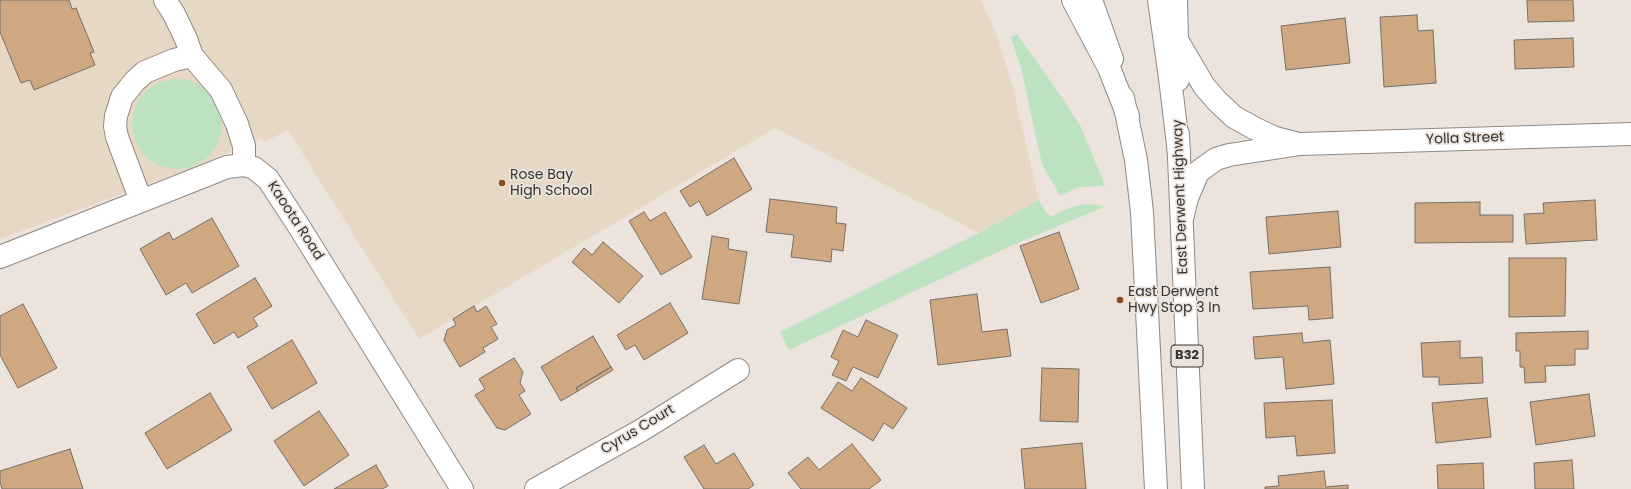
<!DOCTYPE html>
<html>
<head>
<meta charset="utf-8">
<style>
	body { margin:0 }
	canvas { display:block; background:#ebe3dc }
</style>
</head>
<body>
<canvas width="1631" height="489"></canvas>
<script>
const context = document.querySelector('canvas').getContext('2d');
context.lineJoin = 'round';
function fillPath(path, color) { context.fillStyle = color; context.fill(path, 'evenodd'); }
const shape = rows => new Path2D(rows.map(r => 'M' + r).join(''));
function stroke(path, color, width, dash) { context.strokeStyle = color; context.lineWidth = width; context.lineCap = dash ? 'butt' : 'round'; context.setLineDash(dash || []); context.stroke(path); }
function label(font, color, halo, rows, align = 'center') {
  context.font = font + ' Poppins,sans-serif'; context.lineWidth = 3.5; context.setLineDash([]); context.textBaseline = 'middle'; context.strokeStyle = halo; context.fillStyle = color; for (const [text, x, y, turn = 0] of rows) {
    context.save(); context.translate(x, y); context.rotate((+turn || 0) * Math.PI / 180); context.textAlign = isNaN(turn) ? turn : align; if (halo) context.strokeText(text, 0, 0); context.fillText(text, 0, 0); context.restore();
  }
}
const education = shape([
	[0,0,981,0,997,35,1013,88,1039,200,979,233,775,128,419,339,288,130,264,142,262,138,194,167,0,239]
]);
const green = shape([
	[1017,34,1061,96,1081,127,1105,186,1079,187,1060,196,1042,164,1021,68,1011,37],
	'132 124a45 45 0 1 1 90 0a45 45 0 1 1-90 0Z',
	[1039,200,1048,215,1053,216,1069,208,1085,204,1097,205,1104,207,1015,244,789,350,780,332,979,233]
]);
const building = shape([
	[0,0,69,0,72,9,76,8,94,52,90,53,95,65,34,90,30,80,21,83,0,32,0,0],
	[1527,0,1573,0,1574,21,1528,22,1527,0],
	[1417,15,1418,31,1433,30,1436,83,1384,87,1380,17,1417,15],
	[1345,18,1350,63,1286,70,1281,26,1345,18],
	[1573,38,1574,67,1515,69,1514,40,1573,38],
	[734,158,752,189,707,216,699,201,690,207,680,191,734,158],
	[770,199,837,207,836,223,846,224,843,251,832,249,831,262,791,257,794,235,766,232,770,199],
	[1595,200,1597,240,1526,244,1524,214,1544,213,1543,203,1595,200],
	[1480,202,1480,215,1513,215,1513,242,1415,243,1415,203,1480,202],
	[1338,211,1341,247,1269,254,1266,217,1338,211],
	[644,212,650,221,665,212,692,257,661,275,629,221,644,212],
	[212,218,239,266,192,293,186,283,166,295,140,249,169,232,173,240,212,218],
	[1059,232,1079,289,1041,303,1020,246,1059,232],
	[712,236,729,239,728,249,747,252,739,304,702,299,712,236],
	[603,242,643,276,619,303,572,262,584,248,592,255,603,242],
	[1509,258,1566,258,1565,316,1509,317,1509,258],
	[1330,267,1333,318,1309,320,1308,306,1253,309,1250,272,1330,267],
	[255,278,272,306,253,318,258,326,238,338,234,332,214,344,196,314,255,278],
	[977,294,982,332,1007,329,1011,356,938,365,930,300,977,294],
	[670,303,688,333,644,360,635,345,626,350,617,335,670,303],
	[23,304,57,368,18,388,0,355,0,316,23,304],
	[474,306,477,312,486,306,497,324,491,327,498,339,483,348,485,352,460,367,444,340,447,330,456,325,453,319,474,306],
	[866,320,898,335,878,378,853,367,846,381,832,375,839,361,831,357,843,330,858,337,866,320],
	[1588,331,1588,349,1575,349,1575,365,1545,366,1546,382,1525,383,1524,367,1520,367,1520,351,1516,351,1516,333,1588,331],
	[1302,333,1303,343,1330,340,1334,384,1286,389,1283,357,1255,359,1253,337,1302,333],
	[593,336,611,367,576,388,578,391,561,401,541,367,593,336],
	[292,340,317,383,272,409,247,367,292,340],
	[1460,341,1460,358,1482,357,1483,383,1439,385,1439,377,1423,377,1421,343,1460,341],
	[514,358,523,372,520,383,525,391,519,395,531,414,505,430,497,428,475,395,485,389,479,379,514,358],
	[611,367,613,370,578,391,576,388,611,367],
	[1042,368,1079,369,1078,422,1040,421,1042,368],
	[861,378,907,408,893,429,884,423,873,441,821,408,838,382,852,391,861,378],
	[210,393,232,430,167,469,145,433,210,393],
	[1589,394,1595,436,1536,445,1530,402,1589,394],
	[1487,398,1491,437,1436,443,1432,403,1487,398],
	[1332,400,1335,453,1297,456,1295,436,1266,438,1264,403,1332,400],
	[319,411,349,455,304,486,274,441,319,411],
	[1082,443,1086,489,1025,489,1021,449,1082,443],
	[852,444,881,480,869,489,801,489,788,473,808,457,819,470,852,444],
	[704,445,716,464,734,453,754,485,748,489,704,489,684,457,704,445],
	[70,449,83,489,2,489,0,482,0,471,70,449],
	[1572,460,1574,489,1535,489,1534,463,1572,460],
	[1483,463,1484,489,1438,489,1437,465,1483,463],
	[376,465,388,486,382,489,334,489,376,465],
	[1324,471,1326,487,1348,485,1348,489,1265,489,1265,487,1279,486,1278,476,1324,471]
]);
const minor = shape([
	[165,0,174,14,186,39,192,56],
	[1177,40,1204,86,1217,101,1234,117,1254,128,1275,138,1295,143],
	[141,201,117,137,115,126,116,116,122,97,135,81,145,72,174,60,192,56,221,90,237,124,244,146,244,165],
	[1183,215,1187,198,1198,172,1216,159,1229,155,1300,144,1631,134],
	[0,257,227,167,244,165,254,168,268,179,298,225,462,489],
	[536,489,640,431,738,370]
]);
const major = shape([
	[1091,0,1112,59],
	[1176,0,1178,80],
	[1123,98,1136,160,1142,212,1156,489],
	[1178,134,1193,489]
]);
const highway = shape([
	[1073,0,1109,68,1128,116],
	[1159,0,1170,78,1179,153]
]);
const markers = [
	[502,183,4,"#8d4a1a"],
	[1120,300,4,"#8d4a1a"]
];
const shields = [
	[1187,356,32]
];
const shieldNames = [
	["B32",1187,356]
];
const streetNames = [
	["Yolla Street",1465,139,-2],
	["East Derwent Highway",1181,197,-92],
	["Kaoota Road",295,221,57],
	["Cyrus Court",638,430,-31]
];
const poiNames = [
	["Rose Bay",510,175],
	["High School",510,191],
	["East Derwent",1128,292],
	["Hwy Stop 3 In",1128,308]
];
fillPath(education, '#e7d8c6');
fillPath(green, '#bde2c2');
fillPath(building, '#cfa882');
stroke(building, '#766f69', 1);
stroke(minor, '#908982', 24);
stroke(major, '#908982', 24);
stroke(highway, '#908982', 24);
stroke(minor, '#fff', 22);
stroke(major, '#fff', 22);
stroke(highway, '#fff', 22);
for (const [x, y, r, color] of markers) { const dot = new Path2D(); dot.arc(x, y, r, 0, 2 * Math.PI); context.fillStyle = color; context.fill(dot); stroke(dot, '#ebe3dc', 1.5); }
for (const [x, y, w] of shields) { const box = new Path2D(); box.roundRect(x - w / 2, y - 11, w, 22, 3); context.fillStyle = '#ebe3dc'; context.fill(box); stroke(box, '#363330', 1); }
label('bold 13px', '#363330', null, shieldNames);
label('14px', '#363330', '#ebe3dc', streetNames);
label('14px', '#363330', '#ebe3dc', poiNames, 'left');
</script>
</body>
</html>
